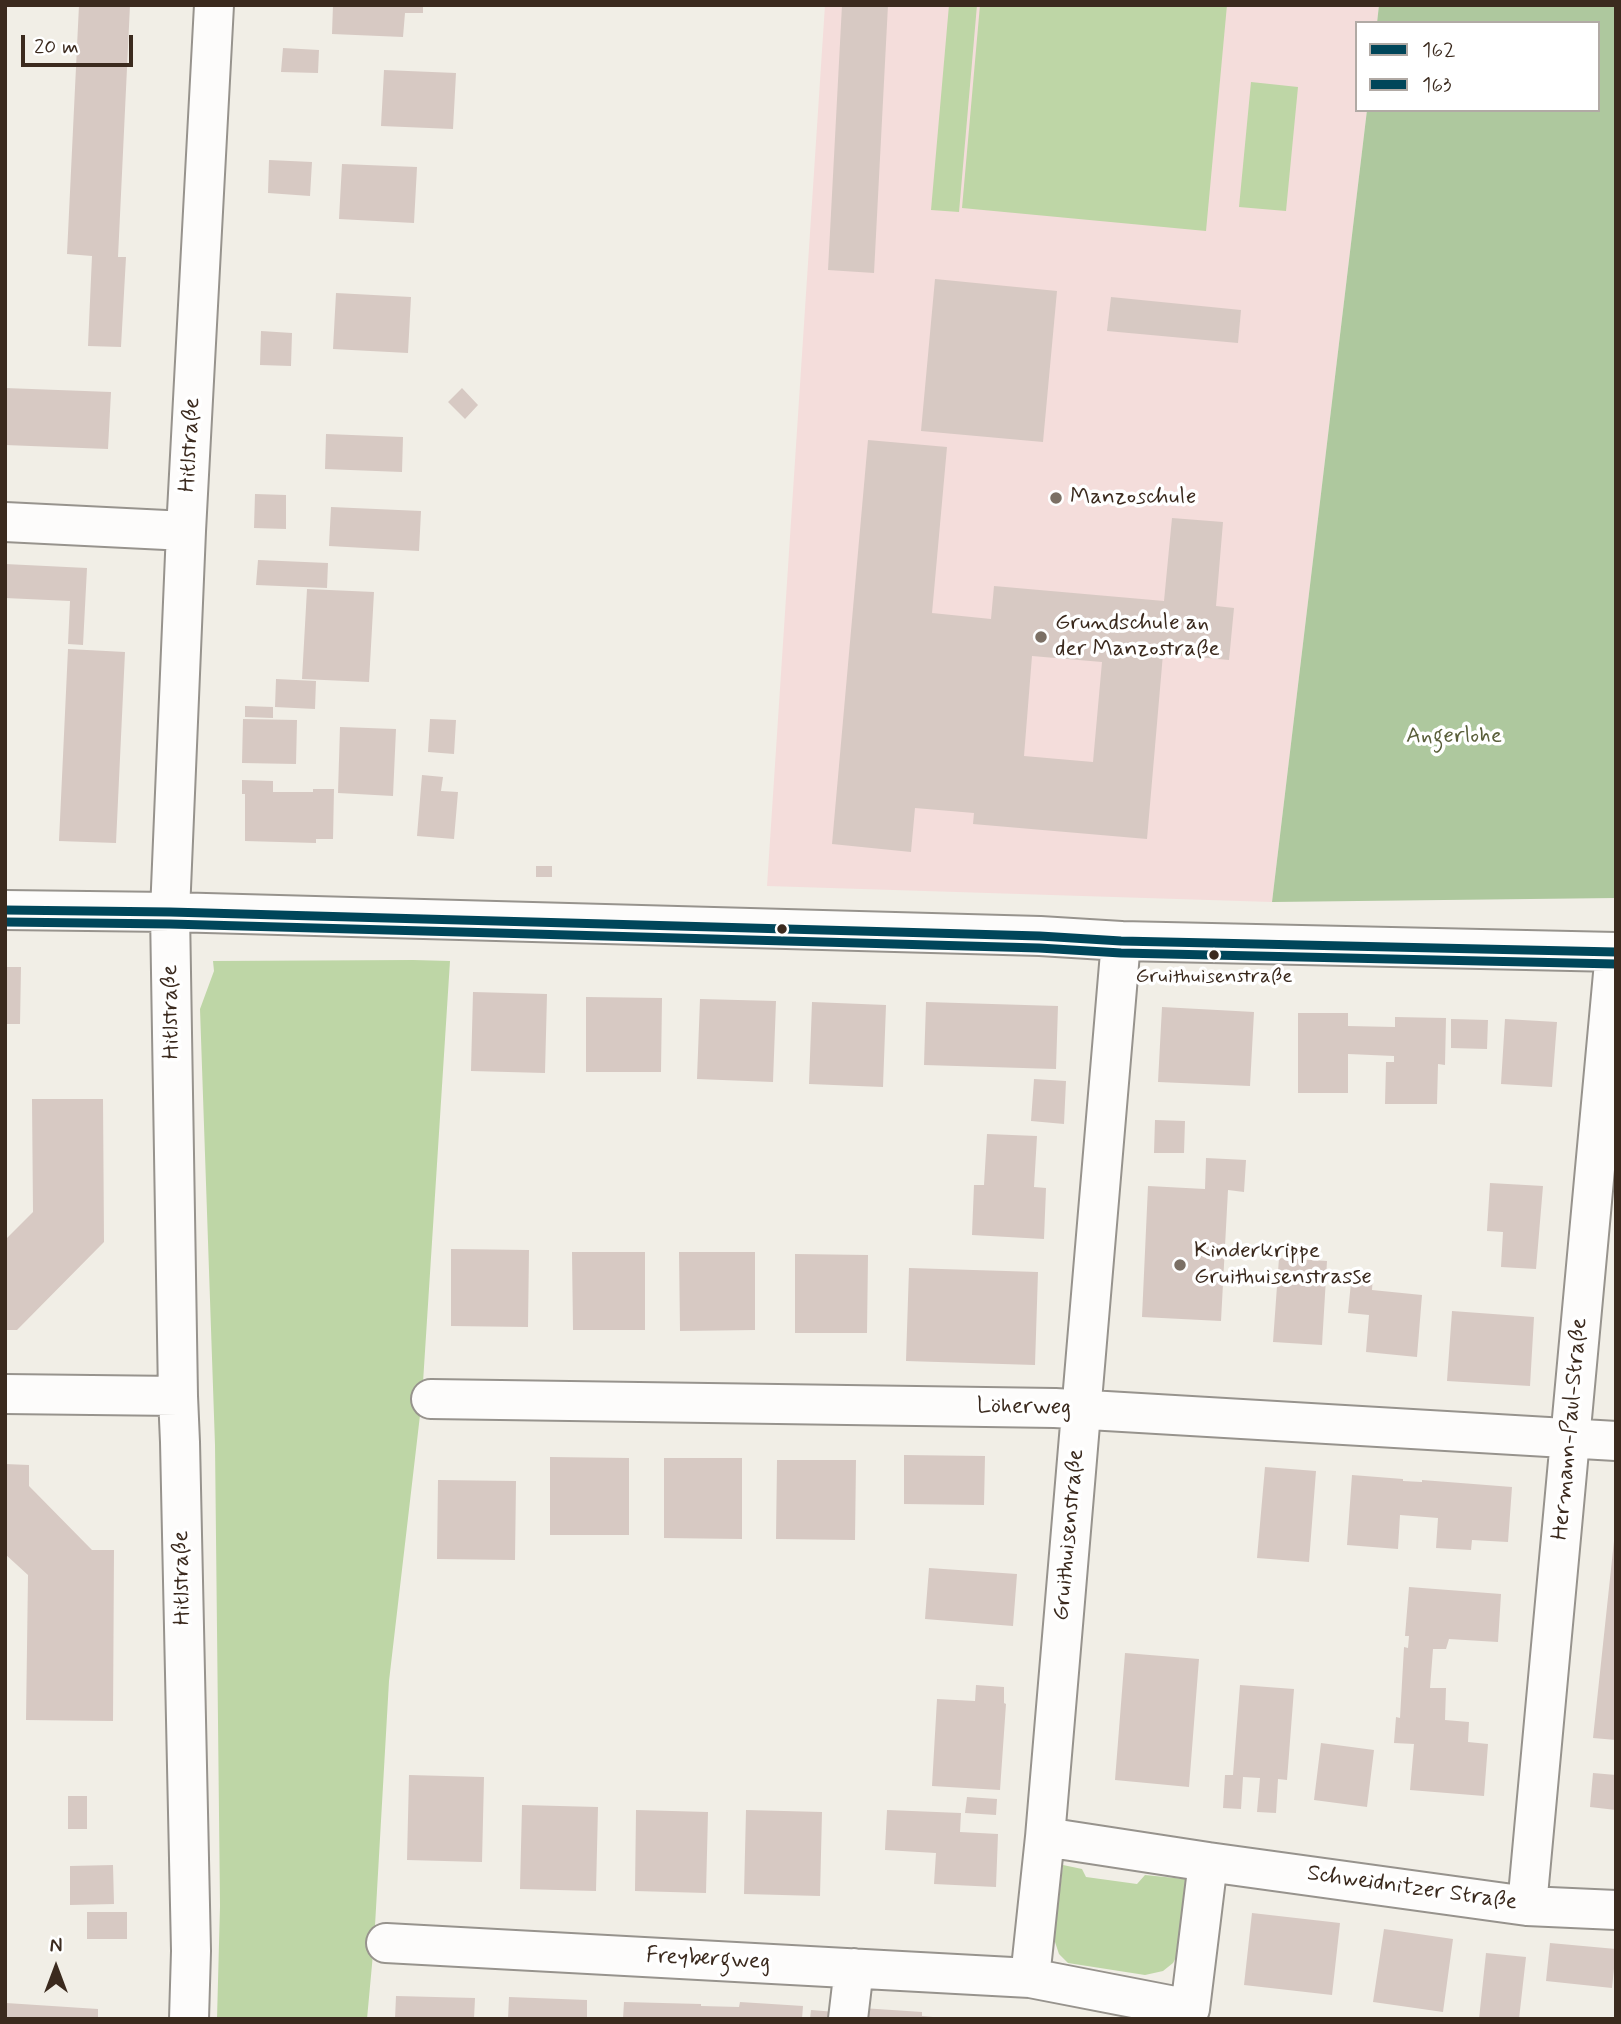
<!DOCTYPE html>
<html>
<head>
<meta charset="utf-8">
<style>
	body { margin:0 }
	#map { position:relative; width:1621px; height:2024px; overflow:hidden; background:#f1eee6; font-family:Mynerve,sans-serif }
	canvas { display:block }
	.frame { position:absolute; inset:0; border:7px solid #3b2a1e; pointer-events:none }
	.legend { position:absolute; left:1355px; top:21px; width:245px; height:91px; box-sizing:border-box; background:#fff; border:2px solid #b1aaa5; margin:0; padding:9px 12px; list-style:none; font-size:21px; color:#3b2a1e }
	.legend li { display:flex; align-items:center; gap:14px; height:35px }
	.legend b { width:35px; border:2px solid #b1aaa5 }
	.north { position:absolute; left:21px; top:1933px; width:70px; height:70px; -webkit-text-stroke:5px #fff; paint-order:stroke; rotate:0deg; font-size:19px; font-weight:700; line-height:28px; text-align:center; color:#3b2a1e }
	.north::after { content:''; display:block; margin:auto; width:24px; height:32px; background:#3b2a1e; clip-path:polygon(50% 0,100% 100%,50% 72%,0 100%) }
	.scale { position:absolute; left:21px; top:35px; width:112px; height:32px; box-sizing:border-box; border:4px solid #3b2a1e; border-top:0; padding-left:9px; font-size:21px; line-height:24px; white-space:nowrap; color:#3b2a1e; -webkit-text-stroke:5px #fff; paint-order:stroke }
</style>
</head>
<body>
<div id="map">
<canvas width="1621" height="2024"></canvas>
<div class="frame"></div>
<ul class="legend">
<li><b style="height:9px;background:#00465a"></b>162</li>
<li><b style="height:9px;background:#00465a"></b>163</li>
</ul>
<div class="north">N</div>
<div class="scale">20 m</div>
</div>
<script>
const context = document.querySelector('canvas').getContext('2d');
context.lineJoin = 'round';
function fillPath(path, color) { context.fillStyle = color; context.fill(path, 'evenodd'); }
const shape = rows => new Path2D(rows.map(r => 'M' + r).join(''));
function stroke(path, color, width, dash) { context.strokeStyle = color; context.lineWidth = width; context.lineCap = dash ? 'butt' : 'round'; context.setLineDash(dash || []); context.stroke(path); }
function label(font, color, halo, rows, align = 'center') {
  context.font = font + ' Mynerve,sans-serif'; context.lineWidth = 7; context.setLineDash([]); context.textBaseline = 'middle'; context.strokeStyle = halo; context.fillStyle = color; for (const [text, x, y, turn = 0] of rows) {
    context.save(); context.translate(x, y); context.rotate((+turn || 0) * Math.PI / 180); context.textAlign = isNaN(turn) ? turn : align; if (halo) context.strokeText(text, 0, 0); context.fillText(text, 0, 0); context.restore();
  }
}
const built = shape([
	[825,5,1379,5,1377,23,1357,23,1357,110,1367,110,1272,902,767,886]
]);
const green = shape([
	[949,5,977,5,959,212,931,210],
	[980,5,1227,5,1206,231,962,208],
	[1251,82,1298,87,1286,211,1239,207],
	[413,960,450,961,422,1398,389,1681,374,1943,367,2019,217,2019,220,1906,215,1445,200,1009,214,971,213,961],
	[1063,1865,1082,1869,1086,1877,1137,1884,1145,1875,1185,1879,1181,1948,1173,1963,1163,1971,1145,1975,1068,1963,1059,1954,1054,1939]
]);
const forest = shape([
	[1379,5,1616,5,1616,898,1272,902,1367,110,1598,110,1598,23,1377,23]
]);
const building = shape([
	[79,5,130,5,118,257,126,257,121,347,88,346,92,256,67,254],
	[333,5,423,5,423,13,405,13,403,37,332,34],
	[842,5,888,5,874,273,828,270],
	[283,48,319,50,318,73,281,72],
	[384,70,456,73,453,129,381,126],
	[269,160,312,162,310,196,268,193],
	[342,164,417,167,414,223,339,219],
	[935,279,1057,291,1043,442,921,431],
	[336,293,411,297,408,353,333,349],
	[1111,297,1241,310,1238,343,1107,331],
	[261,331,292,333,291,366,260,365],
	[5,388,111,392,108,449,5,445],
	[462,388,478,405,465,419,448,402],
	[326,434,403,437,402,472,325,469],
	[868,440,947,447,932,613,991,619,994,586,1164,601,1172,518,1223,522,1216,606,1234,608,1229,660,1163,654,1147,839,973,824,974,813,915,808,911,852,832,844],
	[1032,656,1102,662,1093,762,1024,756],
	[255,494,286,495,286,529,254,528],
	[331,507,421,511,419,551,329,546],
	[258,560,328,563,327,588,256,585],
	[5,564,87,568,83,645,68,644,70,601,5,598],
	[307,589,374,592,369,682,302,679],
	[68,649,125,652,116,843,59,841],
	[276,679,316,681,315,709,275,707],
	[245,706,273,707,273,718,245,717],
	[243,719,297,720,296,764,242,763],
	[430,719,456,720,454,754,428,752],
	[340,727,396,729,393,796,338,793],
	[422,775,443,777,441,791,458,792,454,839,417,836],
	[242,780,273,781,273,792,313,792,313,789,334,789,333,839,316,839,316,843,245,841,245,794,242,794],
	[536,866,552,866,552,877,536,877],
	[5,967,21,967,20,1024,5,1024],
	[473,992,547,994,545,1073,471,1071],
	[586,997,662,998,661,1072,586,1072],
	[700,999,776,1001,773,1082,697,1079],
	[812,1002,886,1005,883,1087,809,1084],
	[926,1002,1058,1006,1056,1069,924,1065],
	[1162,1007,1254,1012,1250,1086,1158,1082],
	[1298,1013,1348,1013,1348,1026,1395,1027,1395,1017,1446,1018,1445,1065,1438,1064,1437,1104,1385,1104,1386,1062,1394,1062,1394,1056,1348,1054,1348,1093,1298,1093],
	[1451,1019,1488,1020,1487,1049,1451,1048],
	[1505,1019,1557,1022,1552,1087,1501,1084],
	[1034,1079,1066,1081,1064,1124,1031,1121],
	[32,1099,103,1099,104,1242,17,1330,5,1330,5,1240,33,1212],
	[1155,1120,1185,1121,1184,1153,1154,1153],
	[987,1134,1037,1136,1034,1187,1046,1188,1044,1239,972,1235,974,1185,984,1185],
	[1206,1158,1246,1160,1244,1192,1228,1190,1221,1321,1142,1317,1148,1186,1205,1189],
	[1490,1183,1543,1186,1536,1269,1501,1267,1503,1232,1487,1231],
	[451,1249,529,1250,528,1327,451,1326],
	[572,1252,645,1252,645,1330,573,1330],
	[679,1252,755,1252,755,1330,680,1331],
	[795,1254,868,1255,867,1333,795,1333],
	[1279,1258,1327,1261,1322,1345,1273,1342],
	[909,1268,1038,1272,1035,1365,906,1361],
	[1352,1272,1373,1274,1372,1290,1422,1295,1417,1357,1366,1352,1369,1315,1348,1313],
	[1452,1311,1534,1317,1530,1386,1447,1381],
	[904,1455,985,1456,984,1505,904,1504],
	[550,1457,629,1458,629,1535,550,1535],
	[664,1458,742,1458,742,1539,664,1538],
	[777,1460,856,1460,855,1540,776,1539],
	[5,1464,29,1465,29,1486,92,1550,114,1550,113,1721,26,1720,28,1575,5,1554],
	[1265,1467,1316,1471,1309,1562,1257,1558],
	[1352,1475,1403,1479,1403,1481,1422,1482,1422,1480,1512,1487,1508,1542,1472,1540,1471,1550,1436,1548,1438,1518,1400,1515,1398,1549,1347,1545],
	[438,1480,516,1481,515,1560,437,1559],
	[1614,1541,1616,1541,1616,1740,1593,1738],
	[929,1568,1017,1574,1013,1626,925,1619],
	[1409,1587,1501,1594,1498,1642,1449,1639,1446,1649,1433,1649,1430,1688,1446,1688,1445,1720,1469,1722,1468,1742,1488,1744,1484,1796,1410,1790,1414,1744,1394,1743,1396,1717,1400,1718,1404,1647,1408,1648,1409,1636,1405,1636],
	[1125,1653,1199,1659,1189,1787,1115,1780],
	[976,1685,1004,1687,1004,1703,1006,1704,1000,1790,932,1786,937,1699,975,1701],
	[1240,1685,1294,1689,1287,1780,1278,1779,1276,1813,1257,1812,1260,1778,1243,1777,1241,1809,1223,1808,1225,1775,1233,1775],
	[1321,1743,1374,1750,1367,1807,1314,1800],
	[1593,1773,1616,1775,1616,1810,1590,1807],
	[409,1775,484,1777,482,1862,407,1860],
	[68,1796,87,1796,87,1829,68,1829],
	[967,1797,997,1799,996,1815,965,1813],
	[522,1805,598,1807,596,1891,520,1889],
	[636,1810,708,1812,706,1893,635,1891],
	[746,1810,822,1812,820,1896,744,1894],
	[887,1810,961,1813,960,1832,998,1834,996,1887,934,1884,936,1853,885,1850],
	[113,1865,114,1904,70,1905,70,1866],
	[87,1912,127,1912,127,1939,87,1939],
	[1252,1913,1340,1923,1332,1995,1244,1985],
	[1384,1929,1453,1939,1443,2012,1373,2002],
	[1550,1943,1616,1949,1612,1988,1546,1981],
	[1486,1953,1526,1957,1519,2019,1479,2019],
	[396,1996,475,1998,474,2019,395,2019],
	[509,1997,587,2000,587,2019,508,2019],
	[624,2002,701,2004,701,2006,739,2007,740,2002,803,2006,802,2019,623,2019],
	[6,2003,98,2009,98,2019,5,2019],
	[862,2008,922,2012,922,2016,933,2017,932,2019,861,2019],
	[811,2010,836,2012,835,2019,810,2019]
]);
const minor = shape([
	[5,522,186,531],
	[5,910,170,912,1040,936,1121,941,1616,952],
	[5,1394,178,1396],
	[431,1399,1055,1408,1616,1441],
	[1045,1837,1121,941],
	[1208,1862,1527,1906,1616,1910],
	[1527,1906,1615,952],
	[386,1943,1030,1978,1190,2009,1208,1862,1045,1837,1030,1978],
	[189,2019,191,1951,180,1442,178,1396,170,912,186,531,214,5],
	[848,2019,854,1968]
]);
const bus1 = shape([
	[5,910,170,912,1040,936,1121,941,1616,952]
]);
const bus2 = shape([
	[5,922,170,924,1039,948,1121,953,1616,964]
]);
const markers = [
	[1056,498,7,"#7b6f64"],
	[1041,637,7,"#7b6f64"],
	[782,929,6,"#3b2a1e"],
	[1214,955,6,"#3b2a1e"],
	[1180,1265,7,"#7b6f64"]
];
const busNames = [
	["Gruithuisenstraße",1214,978]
];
const streetNames = [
	["Hitlstraße",191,445,-87],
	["Hitlstraße",172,1012,-91],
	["Löherweg",1024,1408,1],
	["Hermann-Paul-Straße",1571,1429,-85],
	["Gruithuisenstraße",1070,1535,-85],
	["Hitlstraße",183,1578,-91],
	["Schweidnitzer Straße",1412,1889,8],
	["Freybergweg",708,1960,3]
];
const poiNames = [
	["Manzoschule",1070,498],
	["Grundschule an",1055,624],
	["der Manzostraße",1055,650],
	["Kinderkrippe",1194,1252],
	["Gruithuisenstrasse",1194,1278]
];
const parkNames = [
	["Angerlohe",1454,737]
];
fillPath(built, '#f4dddb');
fillPath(green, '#bed6a6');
fillPath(forest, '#aec89e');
fillPath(building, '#d7c9c3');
stroke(minor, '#97938d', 42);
stroke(minor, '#fdfcfb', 38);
stroke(bus1, '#00465a', 9);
stroke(bus2, '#00465a', 9);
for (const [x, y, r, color] of markers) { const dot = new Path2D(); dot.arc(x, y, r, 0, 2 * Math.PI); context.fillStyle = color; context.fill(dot); stroke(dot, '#fff', 2.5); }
label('21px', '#3b2a1e', '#fff', busNames);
label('23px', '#3b2a1e', '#fff', streetNames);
label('23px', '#3b2a1e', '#fff', poiNames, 'left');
label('23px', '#5a5f3b', '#fff', parkNames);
</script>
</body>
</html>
